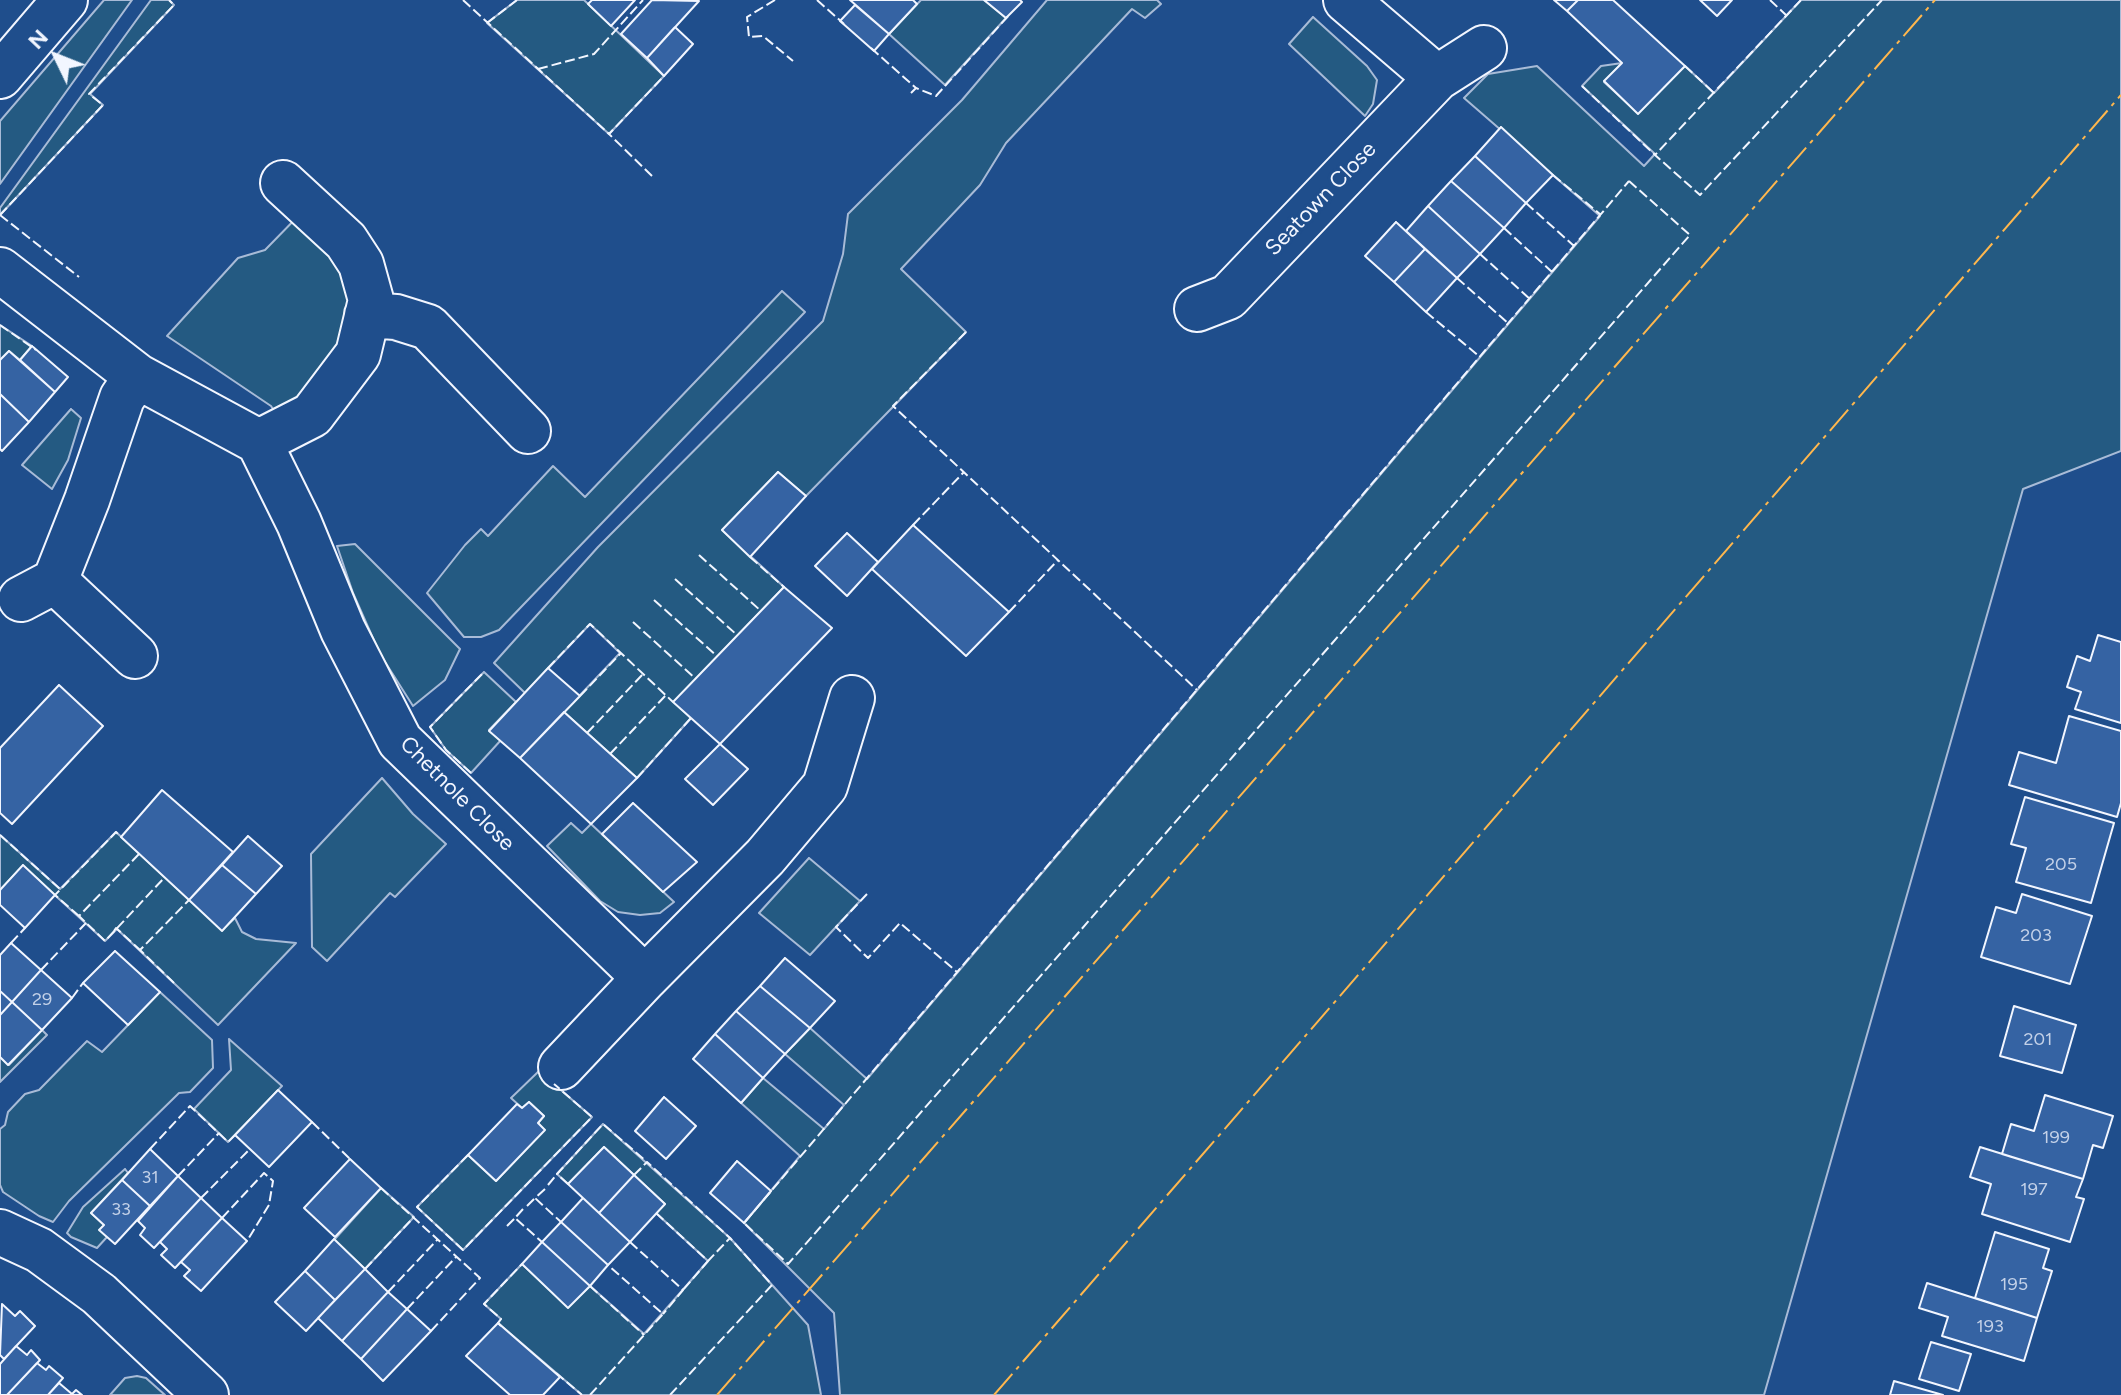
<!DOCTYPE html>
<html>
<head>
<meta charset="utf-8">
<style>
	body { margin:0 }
	#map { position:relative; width:2121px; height:1395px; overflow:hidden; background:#1f4e8c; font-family:Figtree,sans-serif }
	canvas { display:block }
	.north { position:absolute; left:16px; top:16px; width:80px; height:80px; -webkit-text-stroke:6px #1f4e8c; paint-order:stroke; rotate:313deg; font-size:22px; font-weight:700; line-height:32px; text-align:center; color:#f2f6ff }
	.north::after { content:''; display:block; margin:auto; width:28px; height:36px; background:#f2f6ff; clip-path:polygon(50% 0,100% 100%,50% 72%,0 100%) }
</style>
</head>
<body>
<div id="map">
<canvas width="2121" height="1395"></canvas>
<div class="north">N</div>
</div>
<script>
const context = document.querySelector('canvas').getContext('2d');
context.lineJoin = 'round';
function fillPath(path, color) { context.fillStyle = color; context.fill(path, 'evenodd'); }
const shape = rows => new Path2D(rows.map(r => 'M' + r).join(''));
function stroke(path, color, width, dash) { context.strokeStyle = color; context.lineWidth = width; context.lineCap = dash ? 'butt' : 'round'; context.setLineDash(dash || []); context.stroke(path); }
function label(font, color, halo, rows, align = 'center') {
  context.font = font + ' Figtree,sans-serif'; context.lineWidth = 6; context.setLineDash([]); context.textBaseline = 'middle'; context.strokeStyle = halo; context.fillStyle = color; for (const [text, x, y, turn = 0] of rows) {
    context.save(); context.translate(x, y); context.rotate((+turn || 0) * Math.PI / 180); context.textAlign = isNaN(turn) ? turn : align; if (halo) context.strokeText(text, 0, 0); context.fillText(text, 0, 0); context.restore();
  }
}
const green = shape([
	[104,0,132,0,0,184,0,121,104,0],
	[151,0,169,0,174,5,90,94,103,105,0,215,0,208,151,0],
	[517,0,584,0,664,76,609,134,487,23,517,0],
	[921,0,984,0,1006,18,945,85,889,34,921,0],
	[1047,0,1157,0,1161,4,1145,18,1132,9,1006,143,980,185,901,269,966,332,806,496,778,472,722,530,784,587,674,702,691,718,637,778,564,712,620,653,590,624,525,693,494,663,598,547,823,321,843,254,848,214,962,100,1047,0],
	[1801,0,2121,0,2121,451,2023,489,1764,1395,840,1395,834,1313,744,1223,800,1156,741,1103,763,1078,824,1129,844,1105,785,1054,810,1028,867,1079,1600,216,1464,98,1488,74,1537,66,1644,166,1655,154,1582,86,1601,66,1622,63,1604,82,1638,113,1685,66,1714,93,1801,0],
	[1313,17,1367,66,1377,80,1373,104,1365,116,1289,44,1313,17],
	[307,207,371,300,287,430,271,406,167,336,238,258,265,250,307,207],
	[782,291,805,312,499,630,481,637,464,637,427,593,465,545,481,529,488,536,553,466,585,497,782,291],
	[0,325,32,346,20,360,9,351,0,360,0,325],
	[71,409,81,418,68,460,52,489,22,465,71,409],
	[355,544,460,649,445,680,413,706,380,654,353,593,337,546,355,544],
	[484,672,516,702,489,730,501,740,471,773,446,750,430,727,484,672],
	[382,778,413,814,446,844,395,897,390,893,327,961,312,947,311,854,382,778],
	[571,823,582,833,591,824,674,902,660,913,640,915,618,912,600,901,547,846,571,823],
	[116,832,222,930,235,918,242,932,256,939,296,943,218,1025,117,929,105,941,23,866,0,890,0,835,60,889,116,832],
	[809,858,860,901,810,955,759,913,809,858],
	[160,992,212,1040,213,1068,190,1092,179,1093,69,1201,53,1222,39,1216,3,1192,0,1185,0,1129,5,1125,8,1112,25,1094,39,1090,87,1041,102,1052,160,992],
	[42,1030,47,1035,0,1082,0,1057,9,1065,42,1030],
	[229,1039,282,1086,228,1142,194,1109,231,1070,229,1039],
	[539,1071,592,1117,463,1250,417,1207,468,1155,496,1181,544,1130,538,1123,544,1116,529,1102,522,1108,511,1098,539,1071],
	[603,1124,730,1238,808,1325,821,1395,582,1395,498,1323,501,1319,484,1304,522,1264,568,1307,590,1286,644,1334,708,1261,656,1213,665,1204,604,1147,568,1184,557,1174,603,1124],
	[125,1169,128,1173,91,1213,104,1225,100,1230,107,1237,97,1248,71,1237,67,1233,83,1207,125,1169],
	[381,1188,414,1217,365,1269,334,1240,381,1188],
	[137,1376,146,1378,165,1395,110,1395,125,1378,137,1376]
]);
const building = shape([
	[592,0,635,0,611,26,588,4,592,0],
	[652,0,699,1,647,58,621,34,652,0],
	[850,0,913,0,917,4,889,34,850,0],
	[984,0,1020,0,1022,2,1006,18,984,0],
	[1554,0,1578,0,1567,11,1554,0],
	[1578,0,1613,0,1685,66,1638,114,1604,81,1622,63,1567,11,1578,0],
	[1700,0,1732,0,1717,16,1700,0],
	[855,5,889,34,874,51,840,21,855,5],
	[675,27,693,44,664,76,647,58,675,27],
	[1501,127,1553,175,1526,203,1475,156,1501,127],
	[1475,156,1526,203,1504,228,1451,181,1475,156],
	[1451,181,1504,228,1480,254,1428,206,1451,181],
	[1428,206,1480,254,1457,278,1406,231,1428,206],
	[1396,222,1425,249,1394,282,1365,256,1396,222],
	[1425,249,1457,278,1426,312,1394,282,1425,249],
	[32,346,68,377,55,392,20,360,32,346],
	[9,351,55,392,29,422,0,394,0,360,9,351],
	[0,394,29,422,2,451,0,449,0,394],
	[778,472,806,496,750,557,722,530,778,472],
	[913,525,1009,612,966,656,872,569,913,525],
	[847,533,878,562,847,596,815,566,847,533],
	[784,587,832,628,720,744,673,702,784,587],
	[2098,635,2121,642,2121,723,2075,709,2081,692,2067,687,2077,656,2090,661,2098,635],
	[548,668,580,696,520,758,489,731,548,668],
	[59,685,103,726,12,824,0,813,0,748,59,685],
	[564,712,637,778,591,824,520,758,564,712],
	[2069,716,2121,731,2121,803,2117,817,2009,785,2019,752,2056,763,2069,716],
	[720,744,748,769,713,805,685,779,720,744],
	[162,790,233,852,189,900,121,837,162,790],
	[2025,797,2114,823,2091,903,2016,882,2026,848,2011,844,2025,797],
	[633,803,697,862,663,892,602,834,633,803],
	[248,836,282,866,256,894,222,865,248,836],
	[23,865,55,895,25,928,0,905,0,890,23,865],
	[222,865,256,894,222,931,189,900,222,865],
	[2022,894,2092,916,2070,984,1981,957,1996,907,2016,913,2022,894],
	[11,943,41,970,12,1002,0,991,0,955,11,943],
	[115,951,160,992,128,1025,83,983,115,951],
	[785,958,835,1001,810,1028,760,986,785,958],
	[41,970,72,998,42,1030,12,1002,41,970],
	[760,986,810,1028,785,1054,736,1011,760,986],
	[0,991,12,1002,0,1015,0,991],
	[12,1002,42,1030,8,1065,0,1057,0,1015,12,1002],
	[2014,1006,2076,1025,2062,1073,2000,1056,2014,1006],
	[736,1011,785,1054,763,1078,715,1034,736,1011],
	[715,1034,763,1078,741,1103,693,1059,715,1034],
	[278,1090,312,1122,269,1167,235,1135,278,1090],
	[2045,1095,2113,1116,2103,1148,2093,1145,2083,1179,2002,1154,2011,1124,2034,1131,2045,1095],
	[664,1097,696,1126,666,1159,635,1131,664,1097],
	[529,1102,544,1116,538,1123,545,1130,496,1181,468,1155,517,1104,522,1108,529,1102],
	[604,1147,634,1175,599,1213,568,1184,604,1147],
	[1980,1147,2083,1179,2076,1197,2084,1199,2070,1242,1982,1214,1991,1184,1970,1177,1980,1147],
	[150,1149,178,1176,150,1206,122,1180,150,1149],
	[350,1159,381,1188,335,1237,304,1208,350,1159],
	[737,1161,771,1191,744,1223,710,1193,737,1161],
	[634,1175,665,1204,630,1242,599,1213,634,1175],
	[178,1176,201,1198,154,1248,140,1235,145,1228,138,1221,178,1176],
	[122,1180,150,1206,115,1244,99,1230,104,1225,91,1213,122,1180],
	[201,1198,222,1218,175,1268,161,1255,167,1249,160,1242,201,1198],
	[583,1198,630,1242,608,1265,561,1222,583,1198],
	[222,1218,247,1241,201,1291,184,1276,190,1270,181,1262,222,1218],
	[561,1222,608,1265,590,1286,542,1242,561,1222],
	[1995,1232,2049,1249,2043,1268,2052,1271,2037,1318,1975,1298,1995,1232],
	[334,1239,365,1269,335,1300,305,1271,334,1239],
	[542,1242,590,1286,568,1308,522,1264,542,1242],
	[365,1269,388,1292,342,1341,318,1318,365,1269],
	[305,1271,335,1300,306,1331,275,1302,305,1271],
	[1927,1283,2037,1318,2024,1361,1942,1336,1948,1317,1919,1308,1927,1283],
	[388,1292,407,1309,361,1359,342,1341,388,1292],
	[2,1304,15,1316,20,1311,35,1326,4,1359,0,1355,2,1304],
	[407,1309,431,1331,383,1381,361,1359,407,1309],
	[498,1323,560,1377,543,1395,510,1395,466,1356,498,1323],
	[1931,1342,1971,1354,1959,1391,1919,1379,1931,1342],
	[16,1346,27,1355,31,1350,40,1360,7,1395,0,1395,0,1364,16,1346],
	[37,1363,46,1370,49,1366,63,1378,48,1395,7,1395,37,1363],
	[1894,1381,1943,1395,1890,1395,1894,1381],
	[59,1383,72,1394,76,1390,82,1395,48,1395,59,1383]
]);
const minor = shape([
	[0,76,65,0],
	[1437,78,1484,48],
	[0,270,137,376,259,442,299,523,343,630,400,741,645,978,765,857,825,786,852,698],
	[1197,309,1228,297,1437,78,1346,0],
	[367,315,396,317,428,327,528,431],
	[259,442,312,415,358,354,371,300,361,264,346,241,283,183],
	[55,581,135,656],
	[21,599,55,581,87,500,122,398,137,376],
	[561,1067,645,978],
	[0,1232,39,1250,99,1294,206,1395]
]);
const fence = shape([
	[463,0,609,134],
	[775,0,747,17,749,37,763,36,793,61],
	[817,0,844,24],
	[1770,0,1787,16],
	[1801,0,1655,155,1700,195,1882,0],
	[487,23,517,0],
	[871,48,916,88],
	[1685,66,1714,93],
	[538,69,594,54,643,0],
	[1582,86,1655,155],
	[911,93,916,88,936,96,1010,14],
	[1553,175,1601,215],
	[652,176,609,134,664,76],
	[1629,181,1690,235,788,1264,744,1223,1629,181],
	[1526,203,1574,246],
	[0,215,103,105,89,94,174,5,169,0],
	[0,215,79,277],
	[1504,228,1552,272],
	[1480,254,1530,299],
	[1457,278,1509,324],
	[1426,312,1480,357],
	[0,325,36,350],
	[966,332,893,406,1197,690],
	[913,525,964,472],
	[699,555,761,611],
	[750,557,784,587],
	[675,579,737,635],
	[654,600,717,656],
	[1009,612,1058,560],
	[633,622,696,679],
	[548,668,590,624,673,702],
	[580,696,621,653],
	[587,733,643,674],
	[610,754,666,695],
	[471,773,446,750,430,727,484,672],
	[637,778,691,718],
	[0,835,60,889],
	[139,854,79,916,105,941,165,877],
	[867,894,836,927,868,958,900,923,957,972],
	[79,916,55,895,116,832,121,837],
	[114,931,116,928,140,950],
	[11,943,25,928],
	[41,970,86,923],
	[174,983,140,950,189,900],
	[72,998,83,983],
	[312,1122,350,1159],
	[150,1149,190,1106,228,1142,235,1135],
	[468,1155,417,1207,463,1250,592,1117,554,1084],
	[634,1175,647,1162,730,1238,708,1261],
	[178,1176,219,1133],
	[568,1184,557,1174,603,1124,647,1162],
	[548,1185,557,1174],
	[381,1188,480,1278,431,1331],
	[545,1189,535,1198,561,1222],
	[201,1198,250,1149],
	[527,1206,535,1198],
	[523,1209,515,1218,542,1242],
	[656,1213,708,1261,683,1290],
	[222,1218,264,1173,273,1181,269,1205,247,1241],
	[507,1226,515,1218],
	[630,1242,683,1290,663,1314],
	[365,1269,414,1217],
	[590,1286,644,1335],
	[388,1292,438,1239],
	[407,1309,457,1256],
	[501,1326,498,1323,501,1319,484,1304,522,1264],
	[556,1373,582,1395],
	[590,1395,663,1314,608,1265],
	[670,1395,772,1285,730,1238]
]);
const power = shape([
	[717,1395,1935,0],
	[994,1395,2121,95]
]);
const numberNames = [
	["205",2061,865],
	["203",2036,936],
	["29",42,1000],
	["201",2038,1040],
	["199",2056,1138],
	["31",150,1178],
	["197",2034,1190],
	["33",121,1210],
	["195",2014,1285],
	["193",1990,1327]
];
const streetNames = [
	["Seatown Close",1321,199,-46],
	["Chetnole Close",457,794,45]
];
fillPath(green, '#245a82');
stroke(green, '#a8bbd7', 2);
fillPath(building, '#3563a3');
stroke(building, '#f2f6ff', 2);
stroke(minor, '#f2f6ff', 48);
stroke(minor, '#1f4e8c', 44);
stroke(fence, '#f2f6ff', 2, [10, 4]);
stroke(power, '#ffb74d', 2, [28, 6, 4, 6]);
label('18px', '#c3d1e8', null, numberNames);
label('22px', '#f2f6ff', '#1f4e8c', streetNames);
</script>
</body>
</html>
